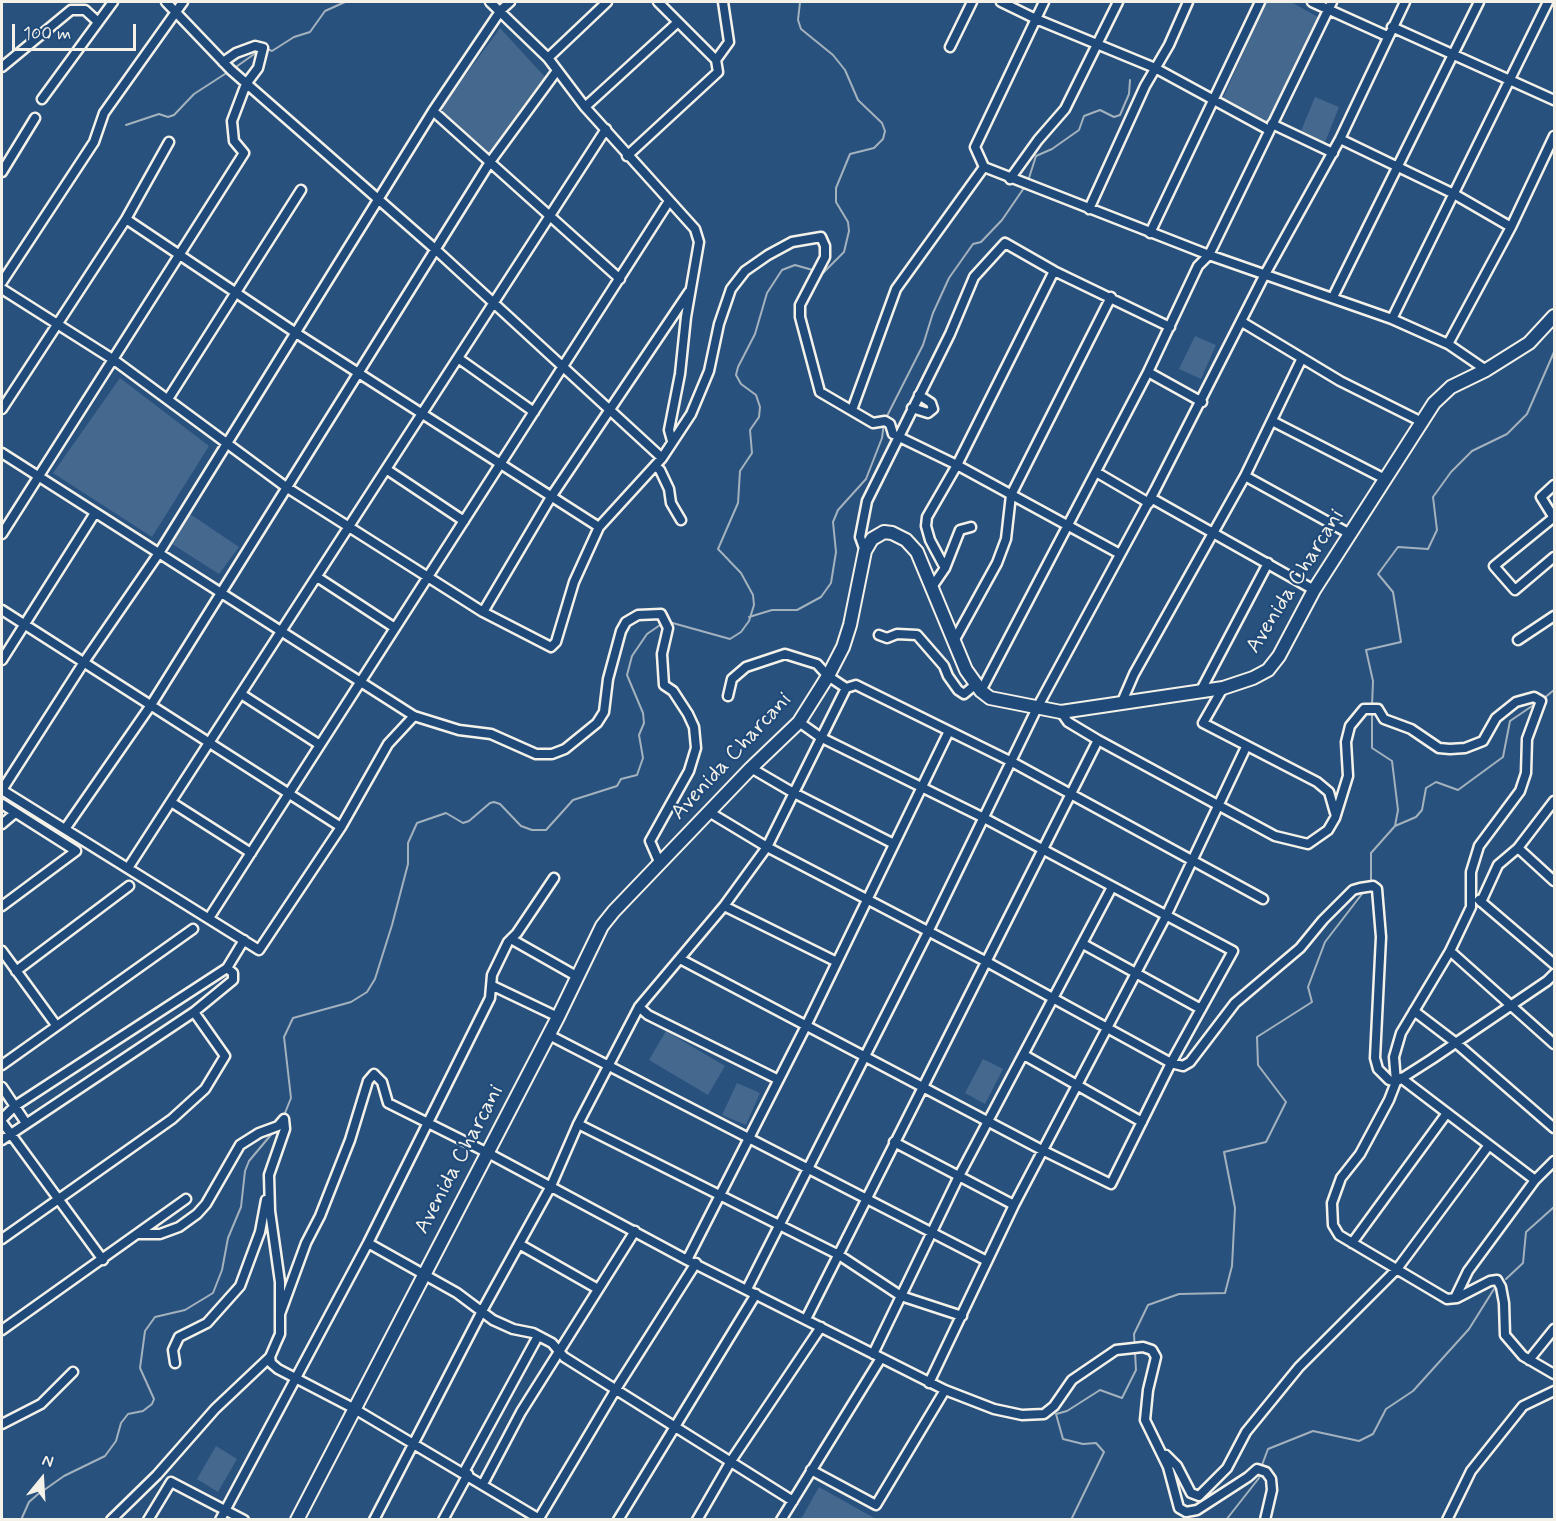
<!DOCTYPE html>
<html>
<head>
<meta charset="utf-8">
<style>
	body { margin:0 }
	#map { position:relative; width:1556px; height:1521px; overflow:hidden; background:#28517e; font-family:Mynerve,sans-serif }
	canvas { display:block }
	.frame { position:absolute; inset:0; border:3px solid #f4f1e8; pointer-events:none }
	.north { position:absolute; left:12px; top:1449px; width:60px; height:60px; -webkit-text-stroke:4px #1f4a7a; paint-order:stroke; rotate:18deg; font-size:16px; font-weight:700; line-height:24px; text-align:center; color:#f4f1e8 }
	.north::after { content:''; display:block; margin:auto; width:21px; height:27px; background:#f4f1e8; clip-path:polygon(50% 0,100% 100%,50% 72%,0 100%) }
	.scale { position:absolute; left:12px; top:24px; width:124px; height:27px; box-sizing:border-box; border:3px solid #f4f1e8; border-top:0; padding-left:8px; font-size:18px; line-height:21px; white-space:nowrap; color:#f4f1e8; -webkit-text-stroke:4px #1f4a7a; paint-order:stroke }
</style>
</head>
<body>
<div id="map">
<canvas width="1556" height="1521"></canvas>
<div class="frame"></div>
<div class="north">N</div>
<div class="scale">100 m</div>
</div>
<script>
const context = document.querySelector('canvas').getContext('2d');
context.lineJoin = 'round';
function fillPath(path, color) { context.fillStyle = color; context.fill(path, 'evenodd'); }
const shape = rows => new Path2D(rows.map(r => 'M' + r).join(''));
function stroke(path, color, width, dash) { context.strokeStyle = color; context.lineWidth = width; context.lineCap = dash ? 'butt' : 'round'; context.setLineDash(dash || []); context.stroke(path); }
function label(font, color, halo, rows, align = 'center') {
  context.font = font + ' Mynerve,sans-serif'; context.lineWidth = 4.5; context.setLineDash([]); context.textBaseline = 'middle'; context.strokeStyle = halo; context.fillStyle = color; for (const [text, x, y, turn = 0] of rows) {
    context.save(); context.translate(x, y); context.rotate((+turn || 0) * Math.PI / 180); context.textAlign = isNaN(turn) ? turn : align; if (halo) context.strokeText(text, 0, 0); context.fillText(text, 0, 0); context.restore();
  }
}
const green = shape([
	[1266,2,1291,2,1318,17,1267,122,1223,98],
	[500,28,545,77,489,154,442,111,443,106],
	[1315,97,1339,107,1325,142,1301,131],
	[1195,336,1216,345,1201,379,1179,369],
	[120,378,209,446,152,537,53,473],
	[190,514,239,547,219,574,172,544],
	[666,1031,725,1066,708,1095,649,1060],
	[983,1059,1003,1069,985,1104,965,1093],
	[737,1083,760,1093,746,1125,722,1115],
	[216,1446,237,1459,218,1492,197,1479],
	[819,1487,876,1519,801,1519]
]);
const stream = shape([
	[265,48,272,51,294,37,310,32,325,11,345,2],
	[233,69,260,50],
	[126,125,159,114,168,117,174,115,194,94,228,72],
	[1028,181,1036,156,1052,149,1079,130,1084,116,1100,110,1114,117,1120,115,1129,94,1130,80],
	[886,418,923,345,933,313,949,278,973,244,981,242,1002,220,1026,185],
	[749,617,772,610,797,610,821,597,831,583,836,552,833,522,838,510,866,479,882,438,884,423],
	[669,622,730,639,741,632,749,621,754,605,753,595,741,573,718,549,738,503,740,471,752,453,750,430,759,417,760,407,756,395,741,384,736,375,738,367,755,334,767,293,782,270,795,265,823,273,844,252,849,231,848,222,836,202,836,188,850,154,874,148,883,139,885,131,882,123,858,100,845,70,833,55,801,29,798,20,800,2],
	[1543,699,1554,690],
	[1372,706,1373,681,1366,650,1401,642,1393,592,1378,574,1398,547,1428,549,1437,530,1433,497,1451,472,1472,451,1507,434,1527,414,1554,352],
	[1395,826,1416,817,1422,810,1426,788,1436,782,1458,790,1503,757,1510,721,1538,702],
	[1371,883,1371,853,1395,826,1398,810,1392,761,1372,748,1372,712],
	[283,1118,291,1098,284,1037,293,1018,351,1002,367,992,375,979,392,925,408,864,408,843,417,823,446,813,463,823,469,821,490,803,494,802,500,804,521,826,532,830,546,830,573,800,617,786,621,779,637,775,643,758,639,735,644,723,643,713,627,675,632,656,647,634,663,623],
	[1506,1279,1523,1263,1526,1232,1554,1207],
	[1262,1465,1268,1449,1313,1431,1359,1441,1373,1434,1386,1409,1413,1391,1469,1329,1494,1289],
	[21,1520,29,1502,37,1495,64,1476,105,1456,116,1441,121,1423,128,1414,143,1411,152,1404,154,1399,140,1368,145,1331,155,1317,185,1310,213,1293,222,1270,228,1238,241,1207,245,1171,249,1161,275,1130],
	[1071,1520,1104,1452,1096,1443,1083,1444,1063,1439,1056,1414,1067,1411,1100,1390,1122,1398,1136,1370,1134,1334,1148,1305,1179,1294,1225,1293,1232,1266,1235,1208,1224,1152,1266,1142,1286,1102,1258,1065,1257,1037,1312,1002,1308,987,1325,942,1365,890],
	[1226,1520,1259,1478]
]);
const street = shape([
	[166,2,231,70,435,249,662,458],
	[490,2,548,58,585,107,695,229,699,242,686,317,680,374,669,430,672,441],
	[1001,2,1036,19,1155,68,1269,130],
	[1044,2,975,147,984,167,1209,255,1392,319,1448,344,1486,370],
	[1312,2,1387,36],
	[1392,27,1554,100],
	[950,47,972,2],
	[548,58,607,2],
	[716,60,729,42,723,2],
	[2,67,71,10,85,10,97,21],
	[42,99,113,2],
	[585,107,678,22],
	[433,111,620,279],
	[1272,124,1333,153],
	[1340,139,1454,194,1511,227],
	[627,156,718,72,716,60,658,2],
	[2,172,35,118],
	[1010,179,1038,140,1065,109,1118,2],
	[1089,209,1145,86,1169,45,1188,2],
	[126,219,296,333,599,527],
	[1150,233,1260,2],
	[2,282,94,142,104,113,183,2],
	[2,289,114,360,286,487,483,612,551,647,556,642,574,582,599,527,662,458,691,414,709,371,719,324,731,289,745,271,768,255,792,242,821,237,825,246,825,257,800,305,800,317,820,392,873,423,885,421,890,424,893,434,957,465,1120,554],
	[1333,297,1479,2],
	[1392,319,1548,2],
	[1242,322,1340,381,1420,421],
	[1448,344,1511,227,1554,136],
	[458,358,534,412],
	[1148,372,1202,402],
	[168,399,301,190],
	[912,408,928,413,933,409,931,403,919,395],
	[2,409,126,219,169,142],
	[852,410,896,289,984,167],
	[1272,421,1385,479],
	[2,453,414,716,459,730,491,734,536,754,552,754,565,749,597,723,604,712,608,679,621,631,626,622,638,615,661,614,668,628,662,654,664,685,673,691,688,714,694,727,696,748,689,771,650,841,660,864],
	[655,466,660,470,669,489,671,503,681,520],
	[386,469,464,521],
	[1096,472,1149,503],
	[1245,476,1350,534],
	[1554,485,1541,497,1554,518],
	[1151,498,1314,590],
	[1554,517,1494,566,1515,590,1554,557],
	[2,534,244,153,234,141,232,121,246,84,258,68,263,48,255,46,236,53,223,62],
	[865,551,860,537,867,501,950,334,974,277,1005,243,1054,271,1170,327],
	[945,568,930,540,926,526,927,517,957,465,1054,271],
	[317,577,395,628],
	[932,587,945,568,960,530,971,527],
	[2,610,341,827],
	[483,612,551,497,689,292],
	[879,635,887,638,897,634,917,635,944,666,948,676,958,690,964,694,976,684],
	[1518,640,1554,616],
	[954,641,997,563,1006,539,1011,495,1111,297],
	[2,660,95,513],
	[1223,688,1203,723,1317,782,1329,792,1335,813],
	[981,691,1148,372,1198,266,1209,255,1332,2],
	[1200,692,1268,563],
	[241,694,320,745],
	[728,696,732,679,746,667,785,654,817,664,828,676,846,688],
	[1121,704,1134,674,1245,476,1302,358],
	[1061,712,1068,722,1098,740,1275,836,1308,844,1328,830,1335,818,1348,776,1346,742,1350,726,1364,709,1378,709,1384,719,1411,729,1439,748,1450,749,1465,748,1483,741,1496,718,1516,702,1534,697,1541,701,1527,739,1526,773,1520,791,1479,846,1471,872,1471,907,1450,951,1401,1033,1394,1057,1396,1082,1389,1100,1360,1154,1341,1178,1332,1203,1333,1225,1339,1235,1447,1299,1457,1298,1490,1281,1497,1280,1501,1287,1504,1303,1505,1335,1523,1356,1554,1374],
	[751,768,792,792,894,844],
	[2,790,84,662,159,553,433,111,501,10,510,2],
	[2,790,259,950,341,827,388,744,414,716],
	[171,802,251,853],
	[2,804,76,851,2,906],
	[709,812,767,847,987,962,1171,1063,1183,1066,1190,1062,1235,1003,1300,948,1323,920,1353,890,1360,888,1373,886,1377,889,1381,937,1375,1058,1378,1069,1389,1080,1396,1082,1432,1059,1547,981,1554,974],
	[2,824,15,813],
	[65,829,151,705,490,162,556,72],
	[1518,848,1554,881],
	[128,868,606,129],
	[1479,900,1554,964],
	[1481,902,1498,865,1518,848,1554,801],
	[724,906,837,962],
	[209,918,669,201],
	[511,939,578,977],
	[1083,944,1201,1009],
	[2,951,56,1025],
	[1450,951,1554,1044],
	[680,959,1042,1150,1111,1184,1171,1063,1233,951,984,818,820,737,799,722],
	[16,971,129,886],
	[493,986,558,1017],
	[639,1007,648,1015,777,1079],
	[1414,1011,1456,1043,1554,1128],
	[549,1035,987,1261],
	[1024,1055,1142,1122],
	[2,1065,193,929],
	[1401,1078,1535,1180],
	[2,1087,26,1123],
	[2,1119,15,1106,227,968,244,940],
	[2,1122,103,1260],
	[578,1124,839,1255,901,1296,962,1316],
	[2,1140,194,1012,233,980,233,973,227,968],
	[894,1142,1014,1205],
	[2,1239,172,1119,205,1089,225,1056,194,1012],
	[368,1243,457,1293,493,1320,513,1329,533,1333,552,1343,564,1357,793,1501],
	[1352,1243,1447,1113],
	[519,1244,598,1289],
	[687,1260,806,1026,949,731],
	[747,1289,928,932,1037,708,1155,490,1264,276,1340,139,1405,2],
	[1455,1298,1468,1271,1535,1180,1554,1161],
	[280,1314,306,1243,320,1216,350,1140,368,1081,374,1074,382,1082,388,1103,488,1153,687,1260,945,1390,994,1409,1022,1415,1044,1414,1054,1406,1072,1380,1116,1350,1143,1347,1152,1350,1156,1357,1148,1390,1145,1420,1168,1467,1179,1508,1186,1512,1197,1510,1248,1477,1257,1469,1266,1472,1271,1479,1272,1490,1265,1520],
	[806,1319,1098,740],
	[2,1330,186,1199],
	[873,1354,959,1176,1112,887],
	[270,1357,271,1363,278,1369,353,1408,541,1520],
	[1529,1360,1554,1329],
	[175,1363,173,1350,179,1337,207,1323,240,1286,260,1232,266,1200],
	[929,1383,1014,1205,1166,916,1246,747],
	[2,1424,41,1404,73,1372],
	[1166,1455,1177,1466,1191,1493,1199,1496,1227,1468,1246,1432,1299,1367,1397,1269,1489,1145],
	[811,1470,876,1505,945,1390],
	[464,1472,538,1336],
	[483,1484,521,1412,635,1231],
	[111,1520,157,1475,215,1409,270,1357,276,1343,280,1334,280,1282,270,1211,269,1175,285,1129,284,1119,278,1126,259,1133,240,1145,206,1204,197,1214,179,1227,160,1234,139,1234],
	[148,1520,171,1482,244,1520],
	[220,1520,368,1243,490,998,492,975,508,942,517,933,554,878],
	[374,1520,482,1311,551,1186,578,1124,639,1007,724,906,767,847,846,688,856,685,1012,762,1263,899],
	[443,1520,468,1474],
	[538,1520,616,1389,696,1263],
	[618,1520,756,1294],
	[697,1520,731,1461,821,1327],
	[781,1520,881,1358],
	[1447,1520,1471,1471,1523,1406,1554,1391]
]);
const secondary = shape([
	[297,1520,558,1017,602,926,614,911,751,768,799,722,828,676,843,647,850,625,865,551,872,539,884,532,892,533,906,540,917,552,966,670,981,691,990,698,1061,712,1223,688,1253,678,1268,670,1279,656,1314,590,1434,403,1451,387,1486,370,1529,343,1554,316]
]);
const streetNames = [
	["Avenida Charcani",1296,582,-58],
	["Avenida Charcani",732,757,-47],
	["Avenida Charcani",460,1160,-62]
];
fillPath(green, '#45688e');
stroke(stream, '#a4b2be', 2);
stroke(street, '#f4f1e8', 13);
stroke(secondary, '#f4f1e8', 16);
stroke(street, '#1f4a7a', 8);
stroke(secondary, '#1f4a7a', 12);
label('22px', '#f4f1e8', '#1f4a7a', streetNames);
</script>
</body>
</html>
